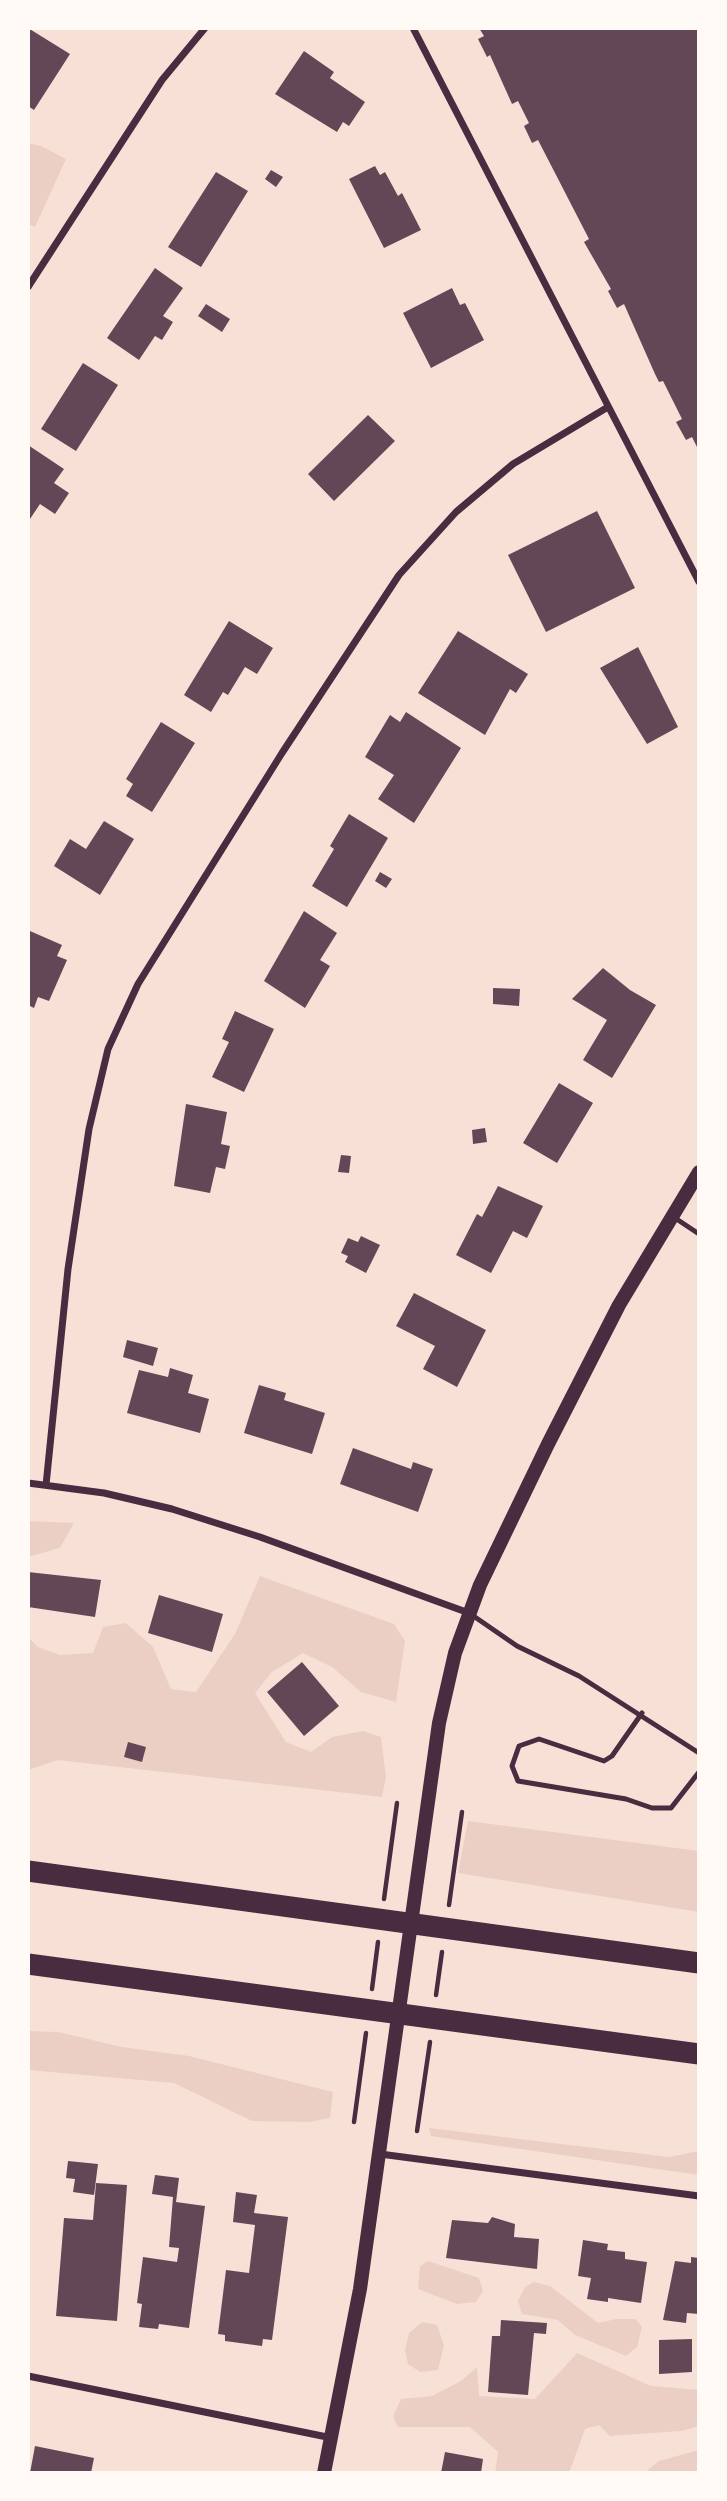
<!DOCTYPE html>
<html>
<head>
<meta charset="utf-8">
<style>
	body { margin:0 }
	#map { position:relative; width:727px; height:2501px; overflow:hidden; background:#f7e1d7; font-family:Karla,sans-serif }
	canvas { display:block }
	.frame { position:absolute; inset:0; border:30px solid #fffaf5; pointer-events:none }
</style>
</head>
<body>
<div id="map">
<canvas width="727" height="2501"></canvas>
<div class="frame"></div>
</div>
<script>
const context = document.querySelector('canvas').getContext('2d');
context.lineJoin = 'round';
function fillPath(path, color) { context.fillStyle = color; context.fill(path, 'evenodd'); }
const shape = rows => new Path2D(rows.map(r => 'M' + r).join(''));
function stroke(path, color, width, dash) { context.strokeStyle = color; context.lineWidth = width; context.lineCap = dash ? 'butt' : 'round'; context.setLineDash(dash || []); context.stroke(path); }
const green = shape([
	[28,143,41,146,66,159,35,227,28,224],
	[28,1521,74,1523,60,1548,28,1557],
	[260,1576,394,1624,405,1641,396,1702,361,1692,332,1667,303,1653,272,1672,255,1693,286,1742,311,1752,332,1737,363,1731,381,1737,386,1777,382,1797,58,1760,28,1770,28,1637,38,1647,60,1655,93,1653,103,1627,126,1623,153,1647,171,1689,196,1692,235,1634],
	[468,1821,699,1851,699,1912,458,1873],
	[28,2031,58,2032,122,2047,189,2056,333,2092,330,2118,309,2122,252,2121,174,2083,28,2070],
	[429,2128,669,2157,699,2151,699,2175,431,2136],
	[428,2261,479,2278,483,2291,476,2302,457,2304,418,2289,420,2266],
	[534,2282,550,2286,598,2323,616,2319,636,2319,642,2327,637,2347,626,2356,575,2335,558,2320,522,2314,518,2301,525,2287],
	[422,2322,437,2325,444,2345,438,2370,420,2372,408,2364,405,2350,409,2333],
	[577,2353,651,2386,699,2390,699,2426,682,2431,610,2436,599,2425,585,2429,569,2473,495,2473,498,2452,470,2427,398,2427,393,2416,401,2399,432,2396,461,2381,477,2367,479,2396,535,2399],
	[699,2450,699,2473,644,2473,659,2461]
]);
const building = shape([
	[28,28,70,54,34,110,28,106],
	[479,28,699,28,699,451,692,437,686,440,676,422,682,419,663,381,659,382,655,374,624,304,617,308,608,291,611,289,584,242,589,239,538,140,532,143,524,126,529,123,518,101,512,104,490,55,487,57,478,39,484,36],
	[304,51,334,72,330,78,365,102,349,126,343,122,337,132,275,94],
	[375,166,380,175,385,172,398,196,402,193,421,230,384,248,349,179],
	[271,170,283,177,276,187,265,179],
	[216,172,248,191,201,267,168,247],
	[155,268,183,288,163,316,173,322,162,340,155,336,139,360,107,338],
	[452,288,460,305,465,303,484,340,431,368,403,313],
	[206,304,230,319,222,332,198,316],
	[83,363,118,385,76,451,41,429],
	[368,415,395,441,334,501,308,474],
	[28,445,64,469,54,483,69,493,55,514,40,504,28,522],
	[597,511,635,588,546,632,508,555],
	[229,621,273,648,257,674,245,667,228,695,223,692,211,712,184,695],
	[458,631,528,674,516,693,510,689,485,735,418,693],
	[638,647,678,727,647,744,600,668],
	[406,712,461,748,414,823,378,799,394,775,365,757,390,715,400,722],
	[161,722,195,743,152,812,126,796,133,784,126,779],
	[349,814,388,838,347,907,312,886,334,849,330,846],
	[104,821,134,839,100,895,54,866,70,839,86,849],
	[380,872,392,879,386,888,375,881],
	[304,911,337,933,320,960,330,966,305,1008,264,981],
	[30,931,62,945,57,956,67,960,49,1001,38,997,34,1008,28,1005],
	[603,968,630,990,656,1005,612,1078,583,1060,607,1020,572,999],
	[493,988,520,989,519,1006,493,1004],
	[235,1011,274,1029,244,1092,212,1077,229,1042,222,1039],
	[559,1083,593,1103,557,1163,523,1143],
	[186,1104,227,1112,221,1144,230,1146,225,1169,216,1167,210,1193,174,1186],
	[485,1128,487,1142,473,1144,472,1130],
	[341,1155,351,1156,349,1173,338,1172],
	[498,1186,543,1206,527,1238,513,1231,491,1273,456,1255,477,1214,482,1217],
	[361,1236,380,1245,366,1273,345,1262,348,1256,341,1253,348,1238,358,1242],
	[414,1293,486,1330,457,1387,423,1369,435,1346,396,1326],
	[127,1340,158,1348,153,1366,123,1357],
	[170,1368,193,1375,188,1393,209,1399,200,1433,127,1413,139,1370,168,1377],
	[259,1385,286,1393,284,1400,325,1413,312,1454,244,1433],
	[353,1448,411,1469,413,1462,433,1469,418,1512,340,1484],
	[28,1572,101,1580,95,1617,28,1607],
	[159,1595,223,1614,212,1652,148,1633],
	[302,1662,339,1706,304,1736,267,1692],
	[128,1742,146,1747,142,1762,124,1757],
	[68,2161,98,2164,94,2195,73,2192,75,2179,66,2178],
	[155,2175,179,2178,176,2202,205,2206,189,2328,159,2324,158,2329,139,2327,142,2304,137,2303,143,2257,177,2262,179,2248,169,2247,173,2197,152,2194],
	[96,2183,127,2185,117,2321,56,2316,64,2218,93,2220],
	[236,2192,257,2195,254,2213,288,2217,272,2340,263,2339,262,2346,225,2341,225,2335,218,2334,226,2270,249,2273,255,2225,233,2222],
	[492,2217,515,2224,514,2237,539,2239,537,2269,446,2258,452,2220,488,2223],
	[583,2240,608,2244,607,2250,625,2252,625,2259,647,2262,641,2303,608,2298,608,2302,587,2299,591,2278,578,2276],
	[691,2257,699,2258,699,2314,687,2313,686,2323,663,2320,675,2261,691,2263],
	[501,2320,547,2323,546,2334,534,2333,528,2395,488,2392,492,2336,500,2336],
	[692,2339,692,2372,659,2374,659,2340],
	[35,2446,94,2458,91,2473,30,2473],
	[445,2452,483,2459,481,2473,441,2473]
]);
const path = shape([
	[384,1899,397,1803],
	[449,1905,462,1812],
	[372,1989,378,1942],
	[436,1995,442,1952],
	[354,2122,366,2033],
	[417,2131,430,2042]
]);
const service = shape([
	[675,1218,699,1234],
	[472,1615,517,1646,579,1676,699,1753],
	[642,1713,612,1756,604,1761,539,1739,519,1746,512,1766,518,1781,626,1799,652,1808,671,1808,699,1772]
]);
const minor = shape([
	[413,28,699,582],
	[28,287,162,80,205,28],
	[28,1483,104,1493,172,1509,260,1537,469,1613],
	[46,1485,68,1269,89,1129,108,1049,138,984,282,753,399,575,456,512,513,464,608,407],
	[380,2154,699,2196],
	[28,2376,332,2438]
]);
const secondary = shape([
	[324,2473,360,2289,439,1723,455,1653,480,1585,548,1444,619,1305,699,1172]
]);
const motorway = shape([
	[28,1871,699,1963],
	[28,1964,699,2054]
]);
fillPath(green, '#ebcfc5');
fillPath(building, '#644757');
stroke(path, '#4a2c40', 4.5);
stroke(service, '#4a2c40', 5);
stroke(minor, '#4a2c40', 7);
stroke(secondary, '#4a2c40', 14);
stroke(motorway, '#4a2c40', 21);
</script>
</body>
</html>
